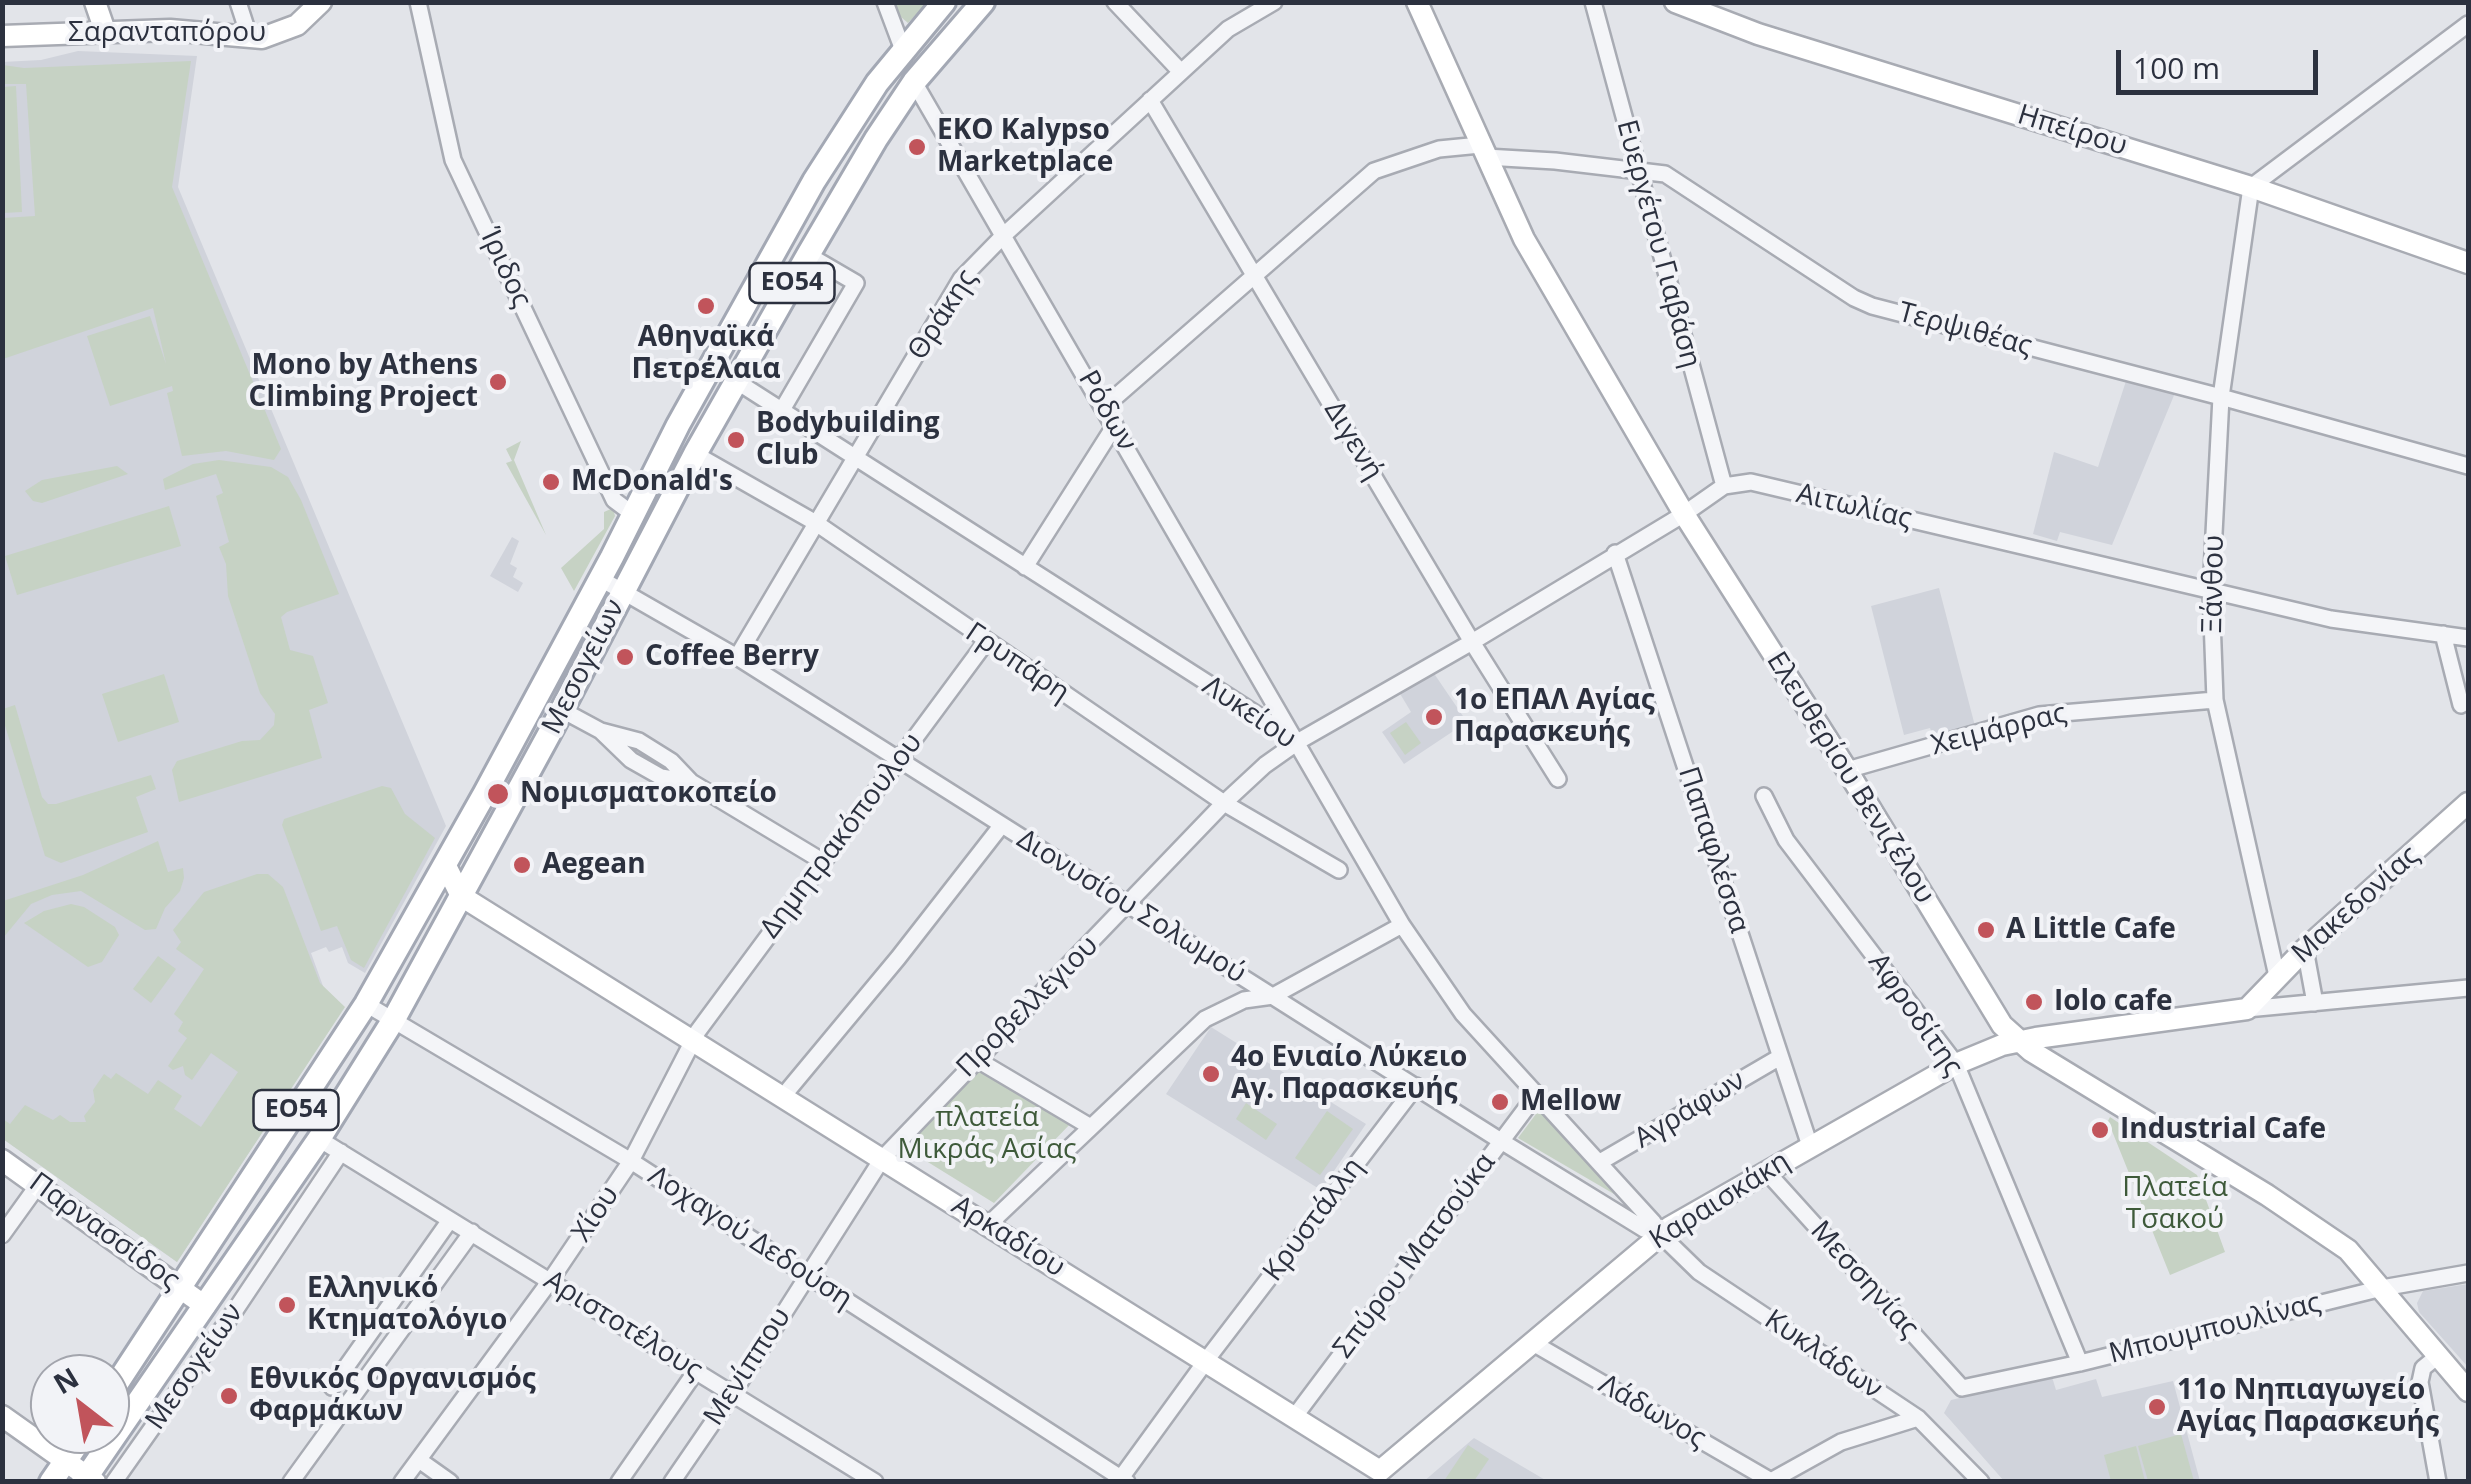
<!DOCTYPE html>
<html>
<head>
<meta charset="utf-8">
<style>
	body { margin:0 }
	#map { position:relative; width:2471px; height:1484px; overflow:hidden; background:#e2e4e9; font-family:"Open Sans",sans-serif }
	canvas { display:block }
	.frame { position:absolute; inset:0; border:5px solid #2c313f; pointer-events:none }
	.north { position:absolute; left:30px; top:1354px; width:100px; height:100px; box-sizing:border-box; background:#f2f3f7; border:2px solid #a3a5ad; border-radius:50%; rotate:329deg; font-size:28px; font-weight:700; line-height:40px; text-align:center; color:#2c313f }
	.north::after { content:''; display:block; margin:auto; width:35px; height:45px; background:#c1545b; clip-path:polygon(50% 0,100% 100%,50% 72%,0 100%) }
	.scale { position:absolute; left:2116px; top:50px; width:202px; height:45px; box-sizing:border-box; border:5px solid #2c313f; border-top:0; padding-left:12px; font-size:30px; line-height:35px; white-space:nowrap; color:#2c313f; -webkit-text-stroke:8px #f2f3f7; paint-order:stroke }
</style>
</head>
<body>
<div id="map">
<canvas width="2471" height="1484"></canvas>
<div class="frame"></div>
<div class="north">N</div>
<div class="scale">100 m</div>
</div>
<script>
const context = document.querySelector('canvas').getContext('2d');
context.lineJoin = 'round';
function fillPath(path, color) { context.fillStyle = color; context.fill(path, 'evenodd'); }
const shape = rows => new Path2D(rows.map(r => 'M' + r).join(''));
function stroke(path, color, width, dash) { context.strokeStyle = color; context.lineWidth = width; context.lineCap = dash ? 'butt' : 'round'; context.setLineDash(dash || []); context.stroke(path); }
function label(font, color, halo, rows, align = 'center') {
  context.font = font + ' "Open Sans",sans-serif'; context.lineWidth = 8; context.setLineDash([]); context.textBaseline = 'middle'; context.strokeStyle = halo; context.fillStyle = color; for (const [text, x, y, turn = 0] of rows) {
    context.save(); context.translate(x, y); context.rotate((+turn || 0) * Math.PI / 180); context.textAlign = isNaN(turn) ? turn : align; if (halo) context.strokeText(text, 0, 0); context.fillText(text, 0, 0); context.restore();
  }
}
const built = shape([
	[78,51,197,56,178,187,446,826,365,973,348,963,342,947,329,952,326,947,311,953,331,1008,340,1014,177,1262,3,1139,2,62,41,60],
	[2126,381,2175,393,2112,545,2060,532,2057,541,2033,534,2054,452,2098,467],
	[512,537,519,541,510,564,517,568,513,577,523,583,518,592,490,576],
	[1939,588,1975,726,1933,737,1930,728,1904,735,1871,606],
	[1433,672,1467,722,1404,764,1382,732,1411,712,1399,692],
	[1211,1027,1366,1124,1321,1190,1166,1094],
	[2468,1284,2468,1367,2419,1312,2417,1303,2423,1291],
	[2052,1377,2056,1390,2096,1379,2102,1397,2173,1381,2200,1481,2004,1481,1944,1413,1951,1400],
	[1474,1438,1547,1481,1423,1482]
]);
const green = shape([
	[893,3,927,3,908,23,895,12],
	[191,61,172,187,281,449,274,460,226,451,182,456,167,393,173,391,172,386,110,406,87,336,150,316,166,364,153,308,3,359,3,218,35,216,26,84,3,84,3,65,24,68],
	[16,86,22,212,3,213,3,87],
	[521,441,514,460,546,535,506,463,512,461,506,449],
	[219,460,271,467,288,477,301,500,339,594,287,612,281,617,290,650,313,656,328,703,309,710,322,758,179,802,172,770,177,761,242,741,260,740,274,725,275,714,260,693,228,596,226,564,219,547,229,542,216,496,223,493,216,474,165,490,163,479,193,464],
	[117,466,128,474,42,503,33,501,25,491,42,480],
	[169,506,181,546,17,595,5,556],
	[613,508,615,516,574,591,561,568,604,529,604,512],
	[164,674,179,722,118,742,102,694],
	[15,705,42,797,48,804,56,804,151,775,156,789,136,797,148,832,61,863,45,856,3,719,3,709],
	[1406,722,1421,743,1405,755,1390,733],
	[382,786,391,788,405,814,435,838,364,968,351,960,337,926,321,931,282,825,284,819],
	[158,841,168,872,183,868,184,878,180,891,165,908,156,929,145,930,81,891,52,895,31,904,3,938,3,901,83,875],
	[257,874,268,874,283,887,320,983,345,1007,177,1262,3,1139,3,1119,10,1124,25,1105,53,1120,60,1115,70,1122,86,1122,84,1116,95,1102,93,1090,104,1074,111,1079,116,1073,148,1094,158,1080,182,1096,174,1109,201,1127,238,1072,211,1053,192,1080,185,1075,183,1066,173,1070,168,1066,187,1038,178,1031,183,1022,174,1014,204,969,176,949,181,942,173,930,204,892],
	[71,904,84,907,115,927,119,935,102,962,88,967,24,923,44,911],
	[158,956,176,969,151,1003,133,989],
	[977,1065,1073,1121,994,1203,902,1146],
	[1246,1103,1277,1124,1266,1140,1236,1119],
	[1539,1110,1617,1189,1614,1194,1518,1138],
	[1327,1111,1353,1129,1320,1175,1295,1158],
	[2110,1117,2197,1175,2225,1252,2170,1275,2108,1121],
	[2181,1434,2194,1481,2148,1481,2138,1446],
	[1468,1445,1489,1459,1474,1481,1444,1481],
	[2136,1446,2145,1481,2111,1481,2104,1455]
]);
const street = shape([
	[238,2,249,36],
	[418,2,453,160,614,500,634,515],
	[885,2,903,50],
	[1115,2,1181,72],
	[1593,2,1724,486],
	[914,82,1402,925,1463,1014,1653,1222,1660,1234,1699,1272,1918,1418,1981,1482],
	[1150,100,1472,642,1558,779],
	[1486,157,1555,161,1665,174,1854,298,1872,306,2221,397,2468,466],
	[736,381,1295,739],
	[1104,407,1374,171,1439,149,1480,145],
	[782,410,856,283,808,255],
	[695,454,816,523,1224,803,1339,870],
	[1615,553,1810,1146],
	[1025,567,1115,425],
	[601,579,737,657,1501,1141,1644,1229,1660,1234],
	[2443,634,2461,705],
	[737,657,961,279,1004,235,1228,29,1274,2],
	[562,710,601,731,631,760,661,777,691,782],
	[601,731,639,741,671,761,691,782,822,861],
	[1847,770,2039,715,2215,700],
	[1764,796,1786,840,1956,1064,2080,1363],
	[2305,949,2315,1003],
	[2277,976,2215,700,2211,592,2221,397,2251,187,2468,24],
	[366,1004,631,1161,1127,1482],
	[2247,1009,2468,988],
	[976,1059,1089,1126],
	[789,1089,898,958,1001,826],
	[319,1139,875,1482],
	[1600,1162,1780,1057],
	[1766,1171,1962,1388,2080,1363,2382,1288,2468,1273],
	[988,1225,1205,1019,1244,1000,1273,996,1402,925],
	[2,1235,38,1185],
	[1533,1343,1771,1481],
	[332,1387,450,1220],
	[1295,1416,1536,1095],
	[419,1460,450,1482],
	[114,1482,236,1309,341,1152],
	[291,1482,472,1232],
	[402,1482,550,1281,631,1161,698,1031,986,642],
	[619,1482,696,1371],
	[672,1482,733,1393,882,1159,1224,803,1265,765,1299,741,1472,642,1684,514,1724,486,1751,482,2331,619,2468,638],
	[1118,1482,1211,1354,1416,1086],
	[1769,1482,1841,1442,1918,1418],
	[2438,1482,2420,1382,2423,1368,2439,1355]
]);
const secondary = shape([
	[95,2,105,31],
	[1417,2,1524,239,1684,514,1847,770,2002,1025,2031,1051,2267,1195,2348,1250,2468,1391],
	[1675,2,1758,34,2251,187,2468,263],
	[2,36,170,30,262,38,297,25,321,2],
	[445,864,461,896,1380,1471,1670,1227,1956,1064,2002,1045,2036,1038,2247,1009,2305,949,2468,803],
	[2,1160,205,1306],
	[2,1416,95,1482]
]);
const primary = shape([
	[110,1394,366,1004,485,793,612,557,678,425,814,181,877,83,944,2],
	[51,1482,84,1434],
	[83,1482,319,1139,394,1019,553,727,695,454,808,255,876,139,914,82,983,2]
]);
const markers = [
	[917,147,10,"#c1545b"],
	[706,306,10,"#c1545b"],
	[498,382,10,"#c1545b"],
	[736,440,10,"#c1545b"],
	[551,482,10,"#c1545b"],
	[625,657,10,"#c1545b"],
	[1434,717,10,"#c1545b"],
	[498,794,12,"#c1545b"],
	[522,865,10,"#c1545b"],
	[1986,930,10,"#c1545b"],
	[2034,1002,10,"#c1545b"],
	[1211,1074,10,"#c1545b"],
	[1500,1102,10,"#c1545b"],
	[2100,1130,10,"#c1545b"],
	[287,1305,10,"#c1545b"],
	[229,1396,10,"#c1545b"],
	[2157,1407,10,"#c1545b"]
];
const shields = [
	[792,283,85],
	[296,1110,85]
];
const shieldNames = [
	["ΕΟ54",792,283],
	["ΕΟ54",296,1110]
];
const streetNames = [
	["Σαρανταπόρου",167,33],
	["Ηπείρου",2072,131,17],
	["Ευεργέτου Γιαβάση",1658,244,75],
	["Ίριδος",505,268,65],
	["Θράκης",943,315,-57],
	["Τερψιθέας",1965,330,15],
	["Ρόδων",1107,411,60],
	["Διγενή",1353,441,59],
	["Αιτωλίας",1854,507,13],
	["Ξάνθου",2214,584,-89],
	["Γρυπάρη",1017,663,34],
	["Μεσογείων",584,667,-63],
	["Λυκείου",1249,713,34],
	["Χειμάρρας",1999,730,-14],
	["Ελευθερίου Βενιζέλου",1850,778,58],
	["Δημητρακόπουλου",842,836,-53],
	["Παπαφλέσσα",1713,850,72],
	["Μακεδονίας",2356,905,-42],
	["Διονυσίου Σολωμού",1131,907,32],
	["Προβελλέγιου",1028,1007,-45],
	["Αφροδίτης",1915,1015,55],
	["Αγράφων",1690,1110,-31],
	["Καραισκάκη",1720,1201,-32],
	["Χίου",596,1214,-56],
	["Κρυστάλλη",1314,1220,-53],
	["Παρνασσίδος",104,1232,36],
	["Αρκαδίου",1008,1237,32],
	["Λοχαγού Δεδούση",750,1238,33],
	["Σπύρου Ματσούκα",1415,1256,-53],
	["Μεσσηνίας",1864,1280,48],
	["Αριστοτέλους",623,1326,32],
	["Μπουμπουλίνας",2215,1329,-14],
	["Κυκλάδων",1823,1355,34],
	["Μεσογείων",195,1367,-55],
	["Μενίππου",748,1367,-57],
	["Λάδωνος",1652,1412,30]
];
const poiNames = [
	["EKO Kalypso",937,131],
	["Marketplace",937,163],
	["Αθηναϊκά",706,338,"center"],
	["Πετρέλαια",706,370,"center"],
	["Mono by Athens",478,366,"right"],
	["Climbing Project",478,398,"right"],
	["Bodybuilding",756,424],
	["Club",756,456],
	["McDonald's",571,482],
	["Coffee Berry",645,657],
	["1ο ΕΠΑΛ Αγίας",1454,701],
	["Παρασκευής",1454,733],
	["Νομισματοκοπείο",520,794],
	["Aegean",542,865],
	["A Little Cafe",2006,930],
	["Iolo cafe",2054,1002],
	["4ο Ενιαίο Λύκειο",1231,1058],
	["Αγ. Παρασκευής",1231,1090],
	["Mellow",1520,1102],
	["Industrial Cafe",2120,1130],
	["Ελληνικό",307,1289],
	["Κτηματολόγιο",307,1321],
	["Εθνικός Οργανισμός",249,1380],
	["Φαρμάκων",249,1412],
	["11ο Νηπιαγωγείο",2177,1391],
	["Αγίας Παρασκευής",2177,1423]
];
const parkNames = [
	["πλατεία",987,1118],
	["Μικράς Ασίας",987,1150],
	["Πλατεία",2175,1188],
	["Τσακού",2175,1220]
];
fillPath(built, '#d0d3db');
fillPath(green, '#c6d2c4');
stroke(street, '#a8abb3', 20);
stroke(secondary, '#a8abb3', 25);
stroke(primary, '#a3a8b4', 28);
stroke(street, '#f4f5f8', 15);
stroke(secondary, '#fff', 20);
stroke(primary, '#fff', 22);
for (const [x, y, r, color] of markers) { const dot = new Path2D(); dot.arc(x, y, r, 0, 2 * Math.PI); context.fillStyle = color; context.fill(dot); stroke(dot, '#f2f3f7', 4); }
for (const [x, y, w] of shields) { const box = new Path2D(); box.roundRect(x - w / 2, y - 20, w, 40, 8); context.fillStyle = '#f2f3f7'; context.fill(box); stroke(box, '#2c313f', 2.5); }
label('bold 25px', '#2c313f', null, shieldNames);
label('28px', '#2c313f', '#f2f3f7', streetNames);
label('bold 28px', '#2c313f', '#f2f3f7', poiNames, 'left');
label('28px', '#3e5a3a', '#f2f3f7', parkNames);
</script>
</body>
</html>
